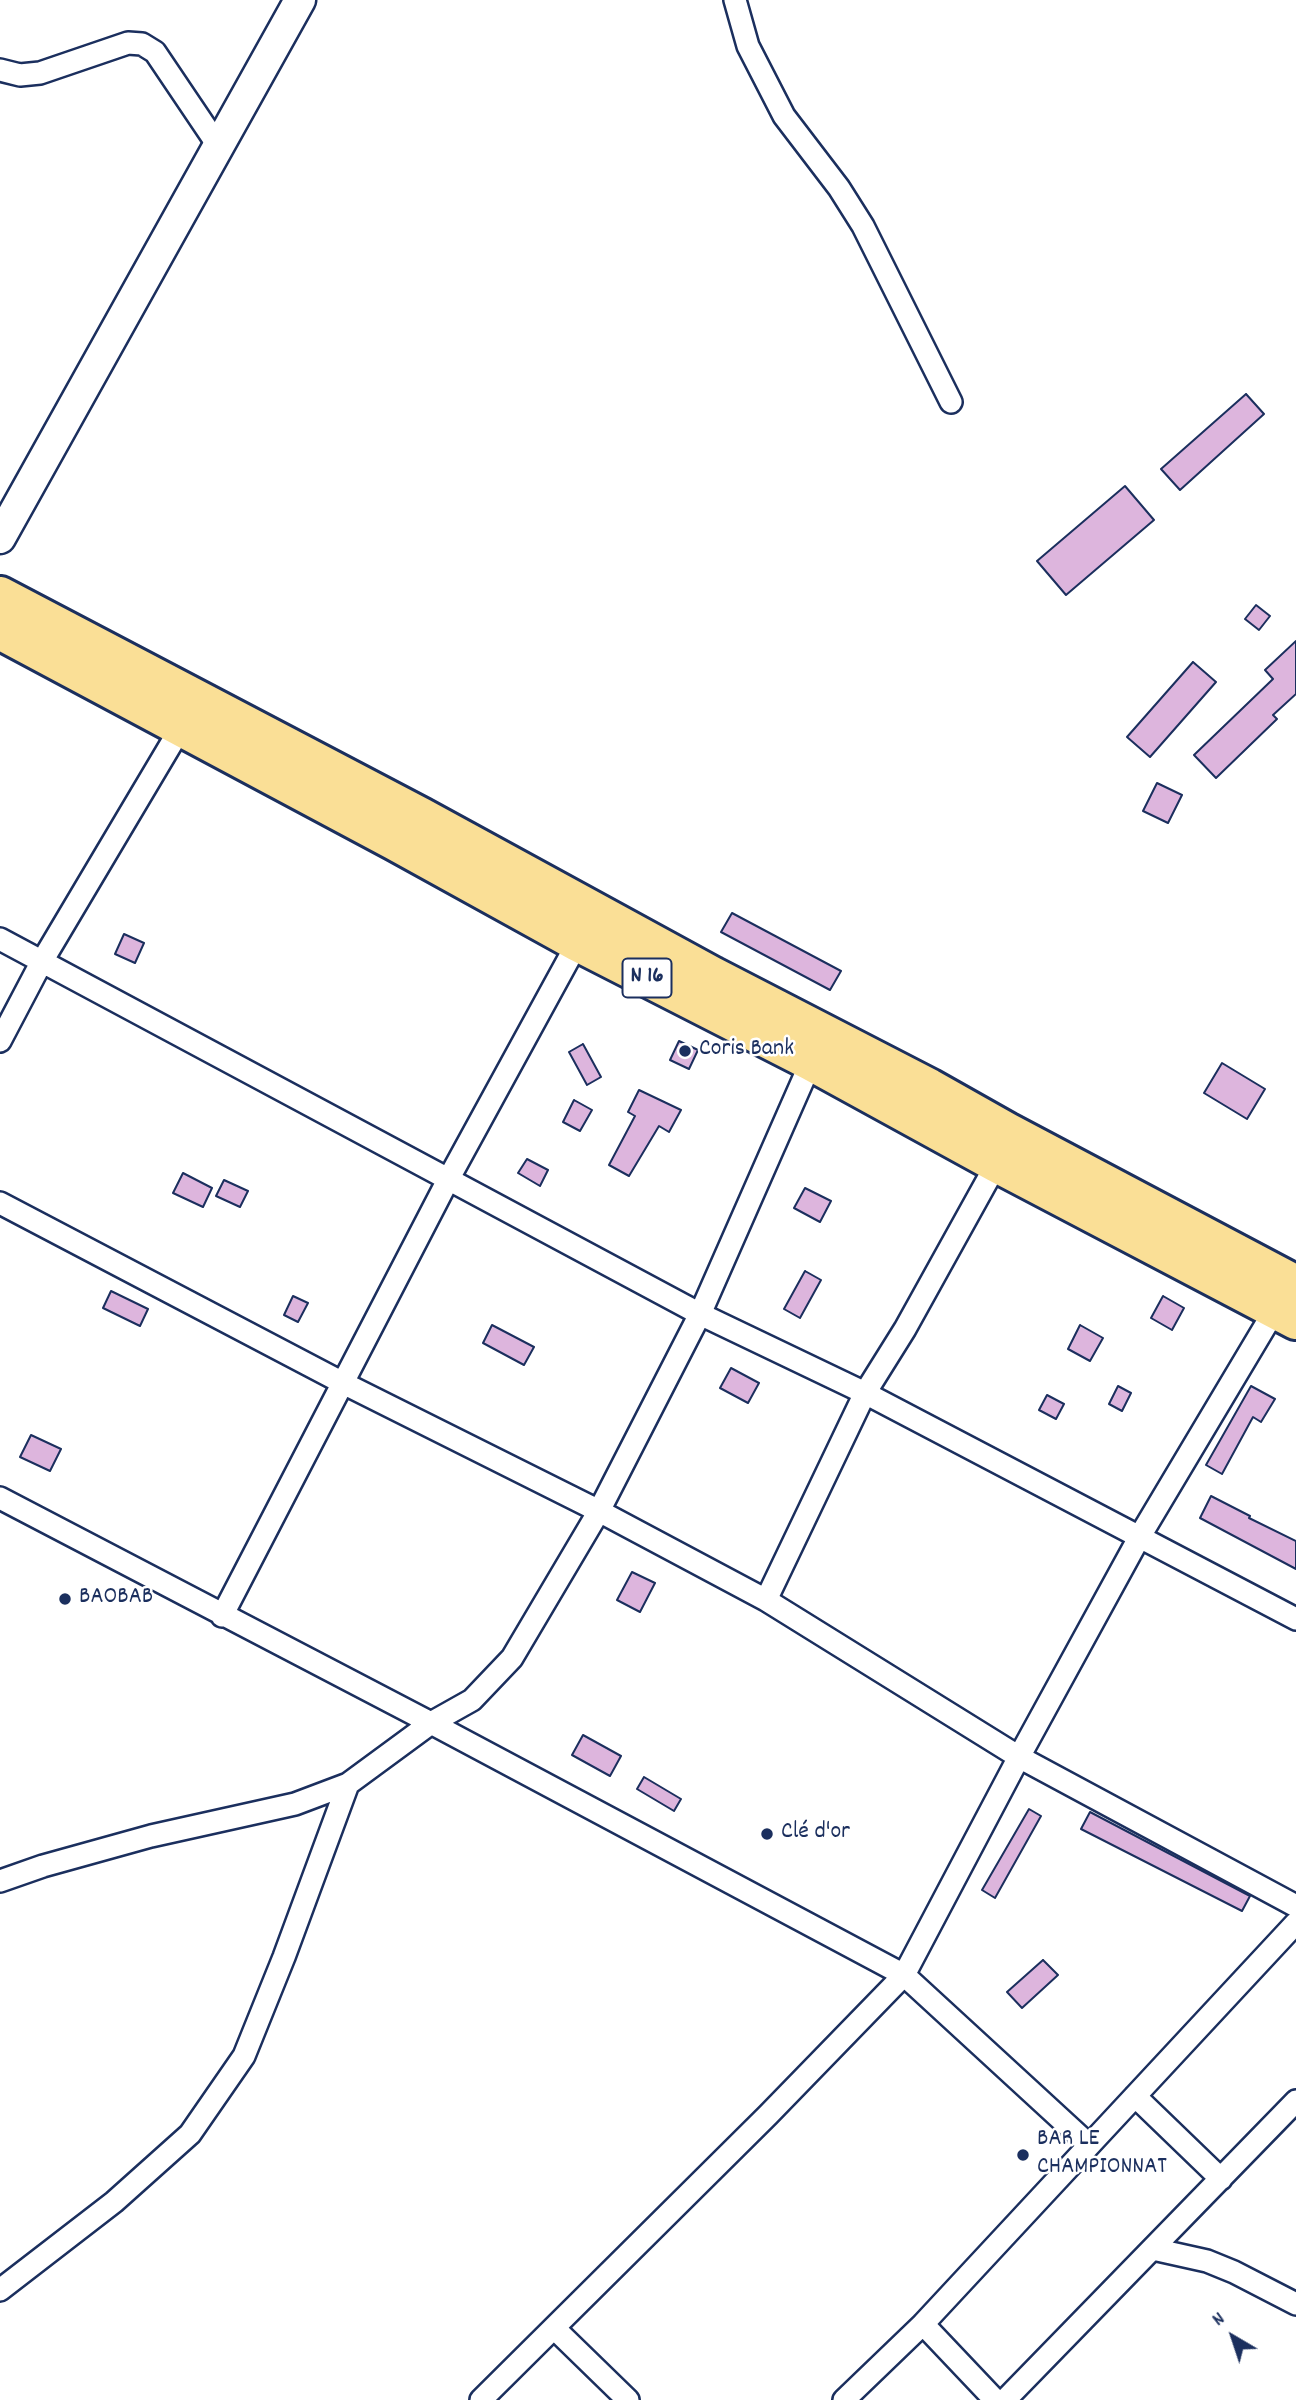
<!DOCTYPE html>
<html>
<head>
<meta charset="utf-8">
<style>
	body { margin:0 }
	#map { position:relative; width:1296px; height:2400px; overflow:hidden; background:#fff; font-family:Dekko,sans-serif }
	canvas { display:block }
	.north { position:absolute; left:1198px; top:2302px; width:70px; height:70px; -webkit-text-stroke:5px #fff; paint-order:stroke; rotate:321deg; font-size:19px; font-weight:700; line-height:28px; text-align:center; color:#1b2f5e }
	.north::after { content:''; display:block; margin:auto; width:24px; height:32px; background:#1b2f5e; clip-path:polygon(50% 0,100% 100%,50% 72%,0 100%) }
</style>
</head>
<body>
<div id="map">
<canvas width="1296" height="2400"></canvas>
<div class="north">N</div>
</div>
<script>
const context = document.querySelector('canvas').getContext('2d');
context.lineJoin = 'round';
function fillPath(path, color) { context.fillStyle = color; context.fill(path, 'evenodd'); }
const shape = rows => new Path2D(rows.map(r => 'M' + r).join(''));
function stroke(path, color, width, dash) { context.strokeStyle = color; context.lineWidth = width; context.lineCap = dash ? 'butt' : 'round'; context.setLineDash(dash || []); context.stroke(path); }
function label(font, color, halo, rows, align = 'center') {
  context.font = font + ' Dekko,sans-serif'; context.lineWidth = 5; context.setLineDash([]); context.textBaseline = 'middle'; context.strokeStyle = halo; context.fillStyle = color; for (const [text, x, y, turn = 0] of rows) {
    context.save(); context.translate(x, y); context.rotate((+turn || 0) * Math.PI / 180); context.textAlign = isNaN(turn) ? turn : align; if (halo) context.strokeText(text, 0, 0); context.fillText(text, 0, 0); context.restore();
  }
}
const building = shape([
	[1246,394,1264,414,1180,490,1161,469,1246,394],
	[1125,486,1154,520,1066,595,1037,561,1125,486],
	[1256,605,1270,616,1259,630,1245,619,1256,605],
	[1296,641,1296,694,1273,715,1277,719,1216,778,1194,755,1273,679,1265,670,1296,641],
	[1193,662,1216,682,1150,757,1127,737,1193,662],
	[1157,783,1182,795,1168,823,1143,811,1157,783],
	[732,913,841,971,830,990,721,932,732,913],
	[124,934,144,943,135,963,115,954,124,934],
	[679,1041,698,1050,689,1069,670,1060,679,1041],
	[583,1044,601,1077,587,1085,569,1052,583,1044],
	[1222,1063,1265,1089,1247,1119,1204,1093,1222,1063],
	[639,1090,681,1110,669,1132,659,1126,629,1176,609,1165,635,1116,628,1112,639,1090],
	[574,1100,592,1110,580,1131,563,1122,574,1100],
	[527,1159,548,1170,540,1186,518,1173,527,1159],
	[183,1173,212,1188,203,1207,173,1193,183,1173],
	[224,1180,248,1191,240,1207,216,1196,224,1180],
	[805,1188,831,1201,820,1222,794,1208,805,1188],
	[805,1271,821,1280,800,1318,784,1309,805,1271],
	[111,1291,148,1309,140,1326,103,1308,111,1291],
	[293,1296,308,1303,298,1322,284,1315,293,1296],
	[1163,1296,1184,1308,1172,1330,1151,1318,1163,1296],
	[492,1325,534,1347,524,1365,483,1343,492,1325],
	[1080,1325,1103,1338,1090,1361,1068,1349,1080,1325],
	[731,1368,759,1383,748,1403,720,1388,731,1368],
	[1118,1386,1131,1393,1122,1411,1109,1404,1118,1386],
	[1251,1386,1275,1399,1261,1422,1253,1417,1222,1474,1206,1465,1251,1386],
	[1047,1395,1064,1404,1056,1419,1039,1410,1047,1395],
	[31,1435,61,1449,50,1471,20,1457,31,1435],
	[1211,1496,1250,1516,1249,1518,1296,1541,1296,1569,1200,1518,1211,1496],
	[632,1572,655,1583,640,1612,617,1600,632,1572],
	[583,1735,621,1756,610,1776,572,1755,583,1735],
	[644,1777,681,1799,674,1811,637,1789,644,1777],
	[1029,1809,1041,1816,995,1898,982,1890,1029,1809],
	[1090,1812,1250,1896,1242,1911,1081,1829,1090,1812],
	[1043,1960,1058,1975,1022,2008,1007,1992,1043,1960]
]);
const street = shape([
	[735,0,748,46,784,116,839,188,863,226,951,402],
	[0,70,20,75,40,73,128,43,142,44,155,52,219,147],
	[0,939,700,1314,865,1393,1296,1619],
	[0,1041,41,963,186,719],
	[0,1203,343,1383,599,1511,766,1600,1019,1757,1296,1906],
	[0,1498,431,1723,904,1975,1089,2145],
	[766,1600,865,1393,905,1329,997,1163],
	[222,1616,449,1178,578,942],
	[0,1881,43,1866,151,1836,295,1804,348,1784,431,1723,472,1700,512,1658,599,1511,700,1314,815,1053],
	[1135,2096,1221,2179],
	[1153,2249,1207,2261,1234,2272,1296,2304],
	[0,2290,114,2202,190,2134,244,2056,284,1957,348,1784],
	[923,2324,995,2400],
	[554,2328,628,2400],
	[481,2400,768,2115,904,1975,1019,1757,1140,1536,1279,1303],
	[844,2400,923,2324,1296,1923],
	[1005,2400,1296,2101]
]);
const secondary = shape([
	[0,538,300,0]
]);
const highway = shape([
	[0,596,421,817,712,976,929,1088,1007,1132,1296,1285],
	[0,630,395,841,578,942,811,1061,997,1163,1296,1320]
]);
const markers = [
	[685,1051,7,"#1b2f5e"],
	[65,1599,7,"#1b2f5e"],
	[767,1834,7,"#1b2f5e"],
	[1023,2155,7,"#1b2f5e"]
];
const shields = [
	[647,978,49]
];
const shieldNames = [
	["N 16",647,978]
];
const poiNames = [
	["Coris Bank",699,1051],
	["BAOBAB",79,1599],
	["Clé d'or",781,1834],
	["BAR LE",1037,2141],
	["CHAMPIONNAT",1037,2169]
];
fillPath(building, '#ddb5dd');
stroke(building, '#1b2f5e', 2);
stroke(street, '#1b2f5e', 26);
stroke(secondary, '#1b2f5e', 35);
stroke(highway, '#1b2f5e', 44);
stroke(street, '#fff', 21);
stroke(secondary, '#fff', 30);
stroke(highway, '#fadf96', 38);
for (const [x, y, r, color] of markers) { const dot = new Path2D(); dot.arc(x, y, r, 0, 2 * Math.PI); context.fillStyle = color; context.fill(dot); stroke(dot, '#fff', 2.5); }
for (const [x, y, w] of shields) { const box = new Path2D(); box.roundRect(x - w / 2, y - 19.5, w, 39, 5); context.fillStyle = '#fff'; context.fill(box); stroke(box, '#1b2f5e', 2); }
label('bold 23px', '#1b2f5e', null, shieldNames);
label('24px', '#1b2f5e', '#fff', poiNames, 'left');
</script>
</body>
</html>
